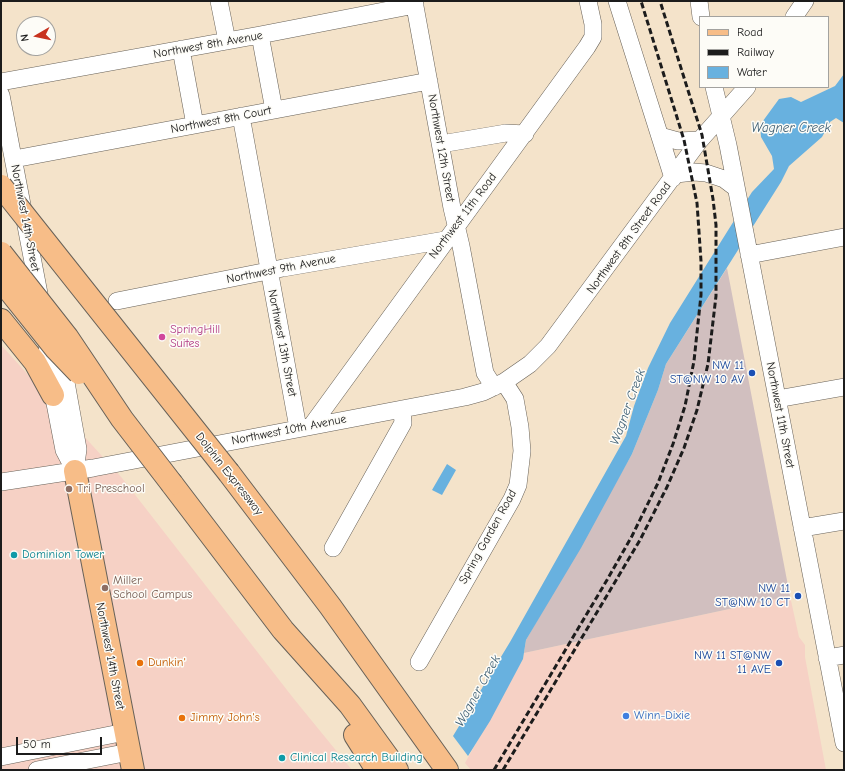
<!DOCTYPE html>
<html>
<head>
<meta charset="utf-8">
<style>
	body { margin:0 }
	#map { position:relative; width:845px; height:771px; overflow:hidden; background:#f4e3ca; font-family:"Comic Neue",sans-serif }
	canvas { display:block }
	.frame { position:absolute; inset:0; border:2px solid #1c1c1c; pointer-events:none }
	.legend { position:absolute; left:699px; top:16px; width:130px; height:72px; box-sizing:border-box; background:#fdfcf7; border:1px solid #a3a29f; margin:0; padding:5px 7px; list-style:none; font-size:12px; color:#1c1c1c }
	.legend li { display:flex; align-items:center; gap:8px; height:20px }
	.legend b { width:20px; border:1px solid #a3a29f }
	.north { position:absolute; left:16px; top:16px; width:40px; height:40px; box-sizing:border-box; background:#fdfcf7; border:1px solid #a3a29f; border-radius:50%; rotate:261deg; font-size:11px; font-weight:700; line-height:16px; text-align:center; color:#1c1c1c }
	.north::after { content:''; display:block; margin:auto; width:14px; height:18px; background:#c8321e; clip-path:polygon(50% 0,100% 100%,50% 72%,0 100%) }
	.scale { position:absolute; left:16px; top:737px; width:86px; height:18px; box-sizing:border-box; border:2px solid #1c1c1c; border-top:0; padding-left:5px; font-size:12px; line-height:14px; white-space:nowrap; color:#1c1c1c; -webkit-text-stroke:3px #fdfcf7; paint-order:stroke }
</style>
</head>
<body>
<div id="map">
<canvas width="845" height="771"></canvas>
<div class="frame"></div>
<ul class="legend">
<li><b style="height:5px;background:#f7bd88"></b>Road</li>
<li><b style="height:5px;background:#1c1c1c"></b>Railway</li>
<li><b style="height:11px;background:#68b1df"></b>Water</li>
</ul>
<div class="north">N</div>
<div class="scale">50 m</div>
</div>
<script>
const context = document.querySelector('canvas').getContext('2d');
context.lineJoin = 'round';
function fillPath(path, color) { context.fillStyle = color; context.fill(path, 'evenodd'); }
const shape = rows => new Path2D(rows.map(r => 'M' + r).join(''));
function stroke(path, color, width, dash) { context.strokeStyle = color; context.lineWidth = width; context.lineCap = dash ? 'butt' : 'round'; context.setLineDash(dash || []); context.stroke(path); }
function label(font, color, halo, rows, align = 'center') {
  context.font = font + ' "Comic Neue",sans-serif'; context.lineWidth = 3; context.setLineDash([]); context.textBaseline = 'middle'; context.strokeStyle = halo; context.fillStyle = color; for (const [text, x, y, turn = 0] of rows) {
    context.save(); context.translate(x, y); context.rotate((+turn || 0) * Math.PI / 180); context.textAlign = isNaN(turn) ? turn : align; if (halo) context.strokeText(text, 0, 0); context.fillText(text, 0, 0); context.restore();
  }
}
const built = shape([
	[1,345,122,478,294,699,352,770,1,770],
	[790,596,799,637,805,645,805,657,826,770,471,770,465,763,523,659,524,653]
]);
const industrial = shape([
	[727,268,790,596,524,653,526,640,632,454,658,390,666,364]
]);
const water = shape([
	[844,74,844,123,836,118,830,122,822,137,789,166,781,182,666,364,658,390,632,454,581,548,526,640,523,659,490,721,468,756,453,736,510,642,626,436,634,406,648,368,670,323,752,192,774,169,772,156,761,137,760,125,779,99,791,97,801,102,835,86],
	[447,464,456,470,442,495,432,490]
]);
const minor = shape([
	[219,1,227,41],
	[414,1,452,208,461,246,485,373,494,387],
	[617,1,673,178],
	[699,1,701,17],
	[794,17,805,1],
	[260,35,274,110],
	[181,49,195,125],
	[1,82,260,35,415,5],
	[714,87,728,145,844,743],
	[1,95,41,304],
	[241,116,298,428],
	[660,136,678,141,700,140],
	[441,144,506,133,525,134],
	[14,159,429,81],
	[676,174,694,172,706,173,724,179,736,188],
	[749,255,844,237],
	[117,301,283,268,445,240],
	[46,332,48,341,47,362,64,450,75,471],
	[56,353,62,360,78,449,75,471],
	[777,399,844,387],
	[312,425,587,47,593,37,593,24,588,1],
	[1,482,93,468,465,397,483,392,504,382,530,364,548,346,700,140,747,87],
	[802,528,844,521],
	[333,548,403,423,402,409],
	[827,658,844,655],
	[419,662,512,499,518,485,522,451,520,427,515,399,504,382],
	[1,757,125,732],
	[37,770,129,752]
]);
const major = shape([
	[75,471,133,770]
]);
const highway = shape([
	[1,320,35,362,53,395],
	[229,473,330,606,447,770],
	[172,484,283,630,350,705,397,770],
	[355,735,377,770]
]);
const rail = shape([
	[494,770,607,580,632,536,658,483,673,444,685,406,694,361,701,295,701,261,697,203,684,140,641,1],
	[503,770,640,540,667,487,684,448,697,410,708,364,716,296,716,225,713,199,702,135,660,1]
]);
const highwayBridge = shape([
	[1,186,229,473],
	[1,253,67,337,122,419,172,484],
	[1,280,56,349,79,373]
]);
const markers = [
	[162,337,4,"#d1479c"],
	[752,373,4,"#1a4fb4"],
	[69,489,4,"#8d6e63"],
	[14,555,4,"#0f9aa8"],
	[105,588,4,"#8d6e63"],
	[798,596,4,"#1a4fb4"],
	[140,663,4,"#e8710a"],
	[779,663,4,"#1a4fb4"],
	[626,716,4,"#3f7fe0"],
	[182,718,4,"#e8710a"],
	[282,758,4,"#0f9aa8"]
];
const streetNames = [
	["Northwest 8th Avenue",208,45,-10],
	["Northwest 8th Court",221,120,-11],
	["Northwest 12th Street",441,148,80],
	["Northwest 11th Road",463,216,-53],
	["Northwest 14th Street",25,218,79],
	["Northwest 8th Street Road",629,238,-54],
	["Northwest 9th Avenue",281,269,-11],
	["Northwest 13th Street",282,343,79],
	["Northwest 11th Street",780,415,79],
	["Northwest 10th Avenue",289,430,-11],
	["Dolphin Expressway",229,474,52],
	["Spring Garden Road",488,537,-61],
	["Northwest 14th Street",110,656,79]
];
const hotelNames = [
	["SpringHill",170,330],
	["Suites",170,344]
];
const transitNames = [
	["NW 11",744,366],
	["ST@NW 10 AV",744,380],
	["NW 11",790,589],
	["ST@NW 10 CT",790,603],
	["NW 11 ST@NW",771,656],
	["11 AVE",771,670]
];
const educationNames = [
	["Tri Preschool",77,489],
	["Miller",113,581],
	["School Campus",113,595]
];
const cultureNames = [
	["Dominion Tower",22,555],
	["Clinical Research Building",290,758]
];
const foodNames = [
	["Dunkin'",148,663],
	["Jimmy John's",190,718]
];
const shopNames = [
	["Winn-Dixie",634,716]
];
const waterNames = [
	["Wagner Creek",791,128],
	["Wagner Creek",628,407,-70],
	["Wagner Creek",478,691,-61]
];
fillPath(built, '#f6d1c5');
fillPath(industrial, '#d1bfbf');
fillPath(water, '#68b1df');
stroke(minor, '#686259', 18);
stroke(major, '#686259', 24);
stroke(highway, '#686259', 24);
stroke(minor, '#fff', 17);
stroke(major, '#f7bd88', 22);
stroke(highway, '#f7bd88', 22);
stroke(rail, '#1c1c1c', 3, [6, 3]);
stroke(highwayBridge, '#686259', 24, []);
stroke(highwayBridge, '#f7bd88', 22);
for (const [x, y, r, color] of markers) { const dot = new Path2D(); dot.arc(x, y, r, 0, 2 * Math.PI); context.fillStyle = color; context.fill(dot); stroke(dot, '#fdfcf7', 1.5); }
label('12px', '#1c1c1c', '#fdfcf7', streetNames);
label('12px', '#b23c85', '#fdfcf7', hotelNames, 'left');
label('12px', '#164399', '#fdfcf7', transitNames, 'right');
label('12px', '#785e54', '#fdfcf7', educationNames, 'left');
label('12px', '#0d838f', '#fdfcf7', cultureNames, 'left');
label('12px', '#c56008', '#fdfcf7', foodNames, 'left');
label('12px', '#366cbe', '#fdfcf7', shopNames, 'left');
label('italic 13px', '#3e5f74', '#fdfcf7', waterNames);
</script>
</body>
</html>
